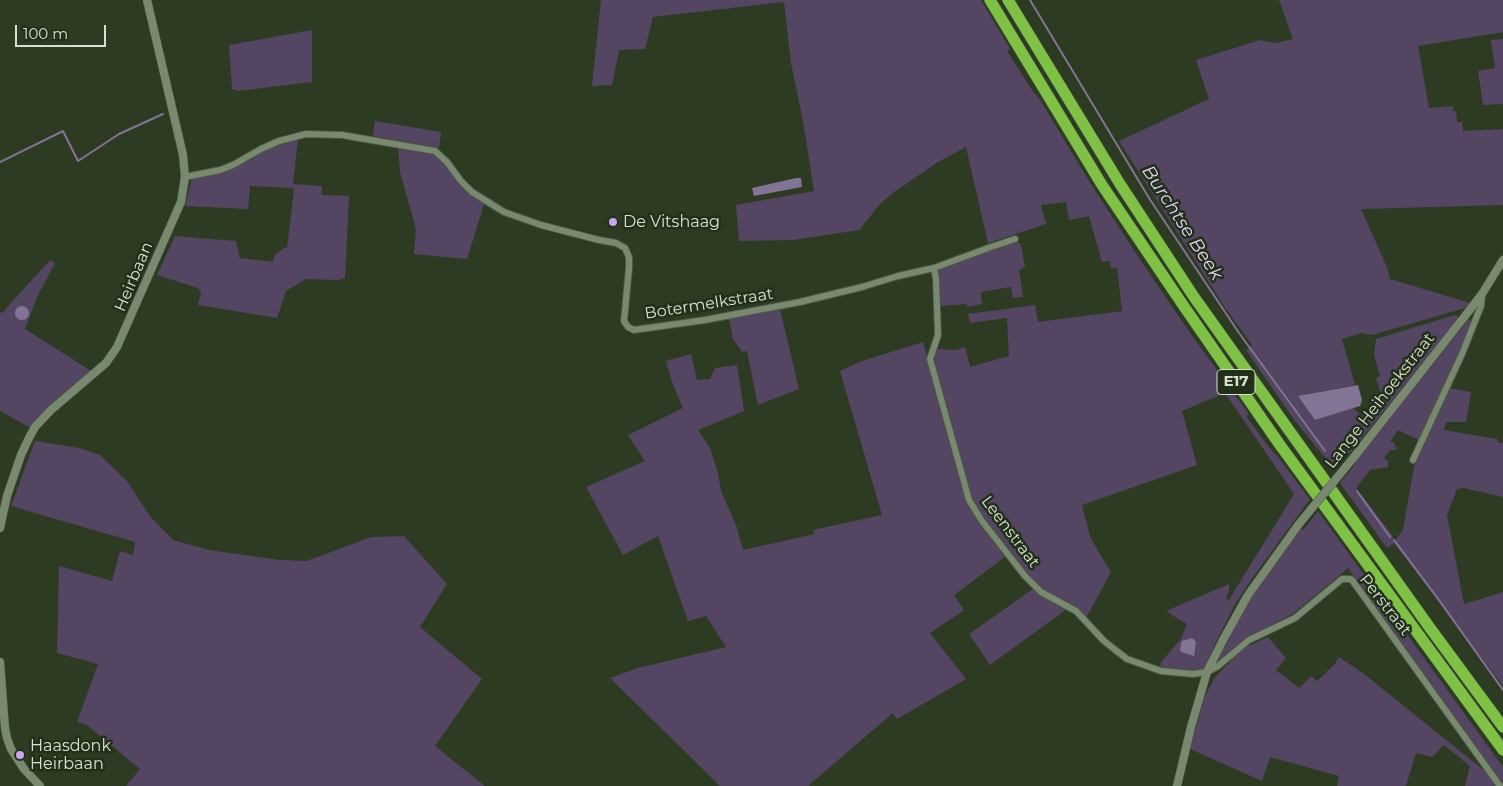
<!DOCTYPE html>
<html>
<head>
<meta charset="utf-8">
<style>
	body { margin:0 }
	#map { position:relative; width:1503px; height:786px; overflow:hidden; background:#2d3b23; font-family:Montserrat,sans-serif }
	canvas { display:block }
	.scale { position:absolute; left:15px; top:25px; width:91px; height:22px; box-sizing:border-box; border:2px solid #d7e0d2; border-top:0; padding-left:6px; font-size:15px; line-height:18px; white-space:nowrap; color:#d7e0d2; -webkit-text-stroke:4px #233019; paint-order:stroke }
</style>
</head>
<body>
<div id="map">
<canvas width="1503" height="786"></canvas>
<div class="scale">100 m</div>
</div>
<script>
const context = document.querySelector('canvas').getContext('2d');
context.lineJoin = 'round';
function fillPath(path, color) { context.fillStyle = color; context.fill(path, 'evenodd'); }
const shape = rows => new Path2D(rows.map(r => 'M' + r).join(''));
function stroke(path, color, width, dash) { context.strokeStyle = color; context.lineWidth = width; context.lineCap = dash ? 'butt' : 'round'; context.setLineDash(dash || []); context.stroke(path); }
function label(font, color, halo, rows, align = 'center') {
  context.font = font + ' Montserrat,sans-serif'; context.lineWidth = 5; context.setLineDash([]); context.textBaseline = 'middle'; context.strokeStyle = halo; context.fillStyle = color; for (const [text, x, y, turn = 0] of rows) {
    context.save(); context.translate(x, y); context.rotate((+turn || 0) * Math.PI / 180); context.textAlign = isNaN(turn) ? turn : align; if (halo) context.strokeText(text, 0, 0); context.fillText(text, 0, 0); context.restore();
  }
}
const green = shape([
	[601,0,981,0,1010,49,1007,51,1034,93,1039,98,1089,181,1137,255,1188,330,1249,414,1246,416,1268,446,1277,456,1310,499,1253,577,1235,604,1217,640,1204,670,1179,671,1160,668,1161,662,1181,639,1187,624,1166,611,1229,584,1229,590,1226,598,1229,600,1294,494,1225,393,1182,411,1197,465,1082,505,1090,536,1099,553,1111,572,1086,618,1036,584,1006,547,975,506,969,494,958,447,937,370,934,357,937,349,956,350,965,347,970,367,1009,356,1007,318,970,323,968,314,1035,305,1038,322,1122,311,1117,267,1111,269,1110,261,1102,262,1089,216,1069,220,1066,202,1041,205,1046,224,988,243,966,147,938,162,894,192,880,204,859,230,793,240,739,241,736,205,814,191,803,121,791,63,784,2,653,17,645,49,619,50,612,85,592,86],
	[1279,0,1503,0,1503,32,1418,46,1429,108,1453,106,1453,111,1456,111,1457,122,1462,122,1463,131,1503,129,1503,205,1361,209,1387,267,1390,279,1470,303,1465,308,1372,335,1361,333,1342,339,1355,385,1299,396,1315,420,1353,408,1361,416,1381,394,1376,378,1380,376,1374,355,1376,339,1452,316,1456,315,1458,317,1453,325,1349,454,1347,453,1336,467,1327,460,1295,421,1246,350,1252,345,1226,309,1119,141,1209,99,1196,60,1260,40,1275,43,1293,39],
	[312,30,312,82,238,91,232,89,229,45],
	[1503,39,1503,104,1483,105,1478,71,1495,68,1491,40],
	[375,121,441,132,439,148,373,136],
	[298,138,293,184,322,186,322,195,349,196,345,278,338,280,306,279,286,291,277,318,198,305,201,292,198,288,157,275,175,236,236,241,240,258,273,262,275,255,284,248,287,248,294,190,292,188,250,186,248,209,185,206,190,186,191,181,194,178,267,148],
	[398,146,433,154,440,159,465,190,484,204,467,259,414,254,416,229,400,172],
	[1015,242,1020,243,1021,246,1025,267,1019,270,1023,297,1013,298,1011,287,981,292,982,304,967,307,967,304,941,306,938,270,940,268],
	[50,260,55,263,38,295,25,329,91,371,31,428,0,411,0,312,2,313],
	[780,309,799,389,758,405,747,351,742,352,733,339,729,319],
	[1469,319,1472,322,1470,331,1419,440,1398,430,1390,442,1394,442,1397,450,1390,450,1384,458,1388,461,1388,467,1370,470,1356,488,1392,535,1394,542,1403,530,1414,467,1420,450,1449,388,1471,392,1466,422,1446,422,1444,430,1497,439,1499,443,1503,443,1503,497,1464,488,1457,489,1447,515,1464,604,1503,592,1503,686,1394,543,1387,548,1340,483,1355,464,1354,462],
	[923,342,966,501,1006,556,954,595,964,610,930,633,966,679,897,719,893,713,808,786,720,786,610,678,638,668,726,647,706,616,688,621,658,536,623,555,586,487,645,461,628,435,683,408,672,382,666,361,691,354,697,380,710,379,715,368,737,365,744,411,698,430,710,448,718,473,721,491,736,525,743,550,815,534,813,530,882,515,840,371,862,361],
	[35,441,79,448,100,455,127,481,149,515,173,540,209,550,280,560,307,561,371,537,404,536,447,584,420,627,482,679,435,746,485,786,126,786,140,769,87,725,77,722,98,664,57,653,59,566,112,581,120,551,133,555,135,542,11,506],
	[1318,511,1503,767,1503,784,1348,568,1294,613,1243,640,1221,660,1218,660,1244,609,1257,588,1301,529,1303,530],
	[1033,589,1051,601,1067,609,990,665,969,634],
	[1268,637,1286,658,1276,670,1299,688,1311,676,1317,681,1334,665,1339,657,1364,674,1486,772,1495,786,1465,786,1470,766,1444,745,1432,757,1416,753,1406,786,1337,786,1339,776,1270,757,1262,781,1190,749,1205,696,1215,677,1244,648]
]);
const water = shape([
	[796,178,801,178,802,187,754,196,752,188],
	'15 313a7 7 0 1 1 14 0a7 7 0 1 1-14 0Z',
	[1358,385,1362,400,1360,406,1315,420,1298,396],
	[1192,638,1196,642,1194,656,1181,652,1180,649,1182,641]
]);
const stream = shape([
	[1030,0,1149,198,1239,333,1325,451],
	[0,162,63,131,78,161,119,134,163,114],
	[1357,491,1390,537],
	[1394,540,1436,596,1503,690]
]);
const minor = shape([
	[185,177,220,170,233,165,261,149,279,141,306,134,342,135,435,151,447,162,461,181,472,192,504,212,541,225,599,240,616,243,625,248,629,257,629,268,624,321,628,327,634,330,705,320,800,302,862,287,898,276,934,268,991,247,1015,239],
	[934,268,936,279,938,335,930,359,969,500,982,521,1025,576,1041,592,1076,611,1104,641,1127,659,1161,671,1193,674,1207,672,1218,666,1249,640,1295,618,1342,579,1350,579,1352,580,1500,786],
	[1413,460,1462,354,1481,306,1482,294]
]);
const tertiary = shape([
	[1354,457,1465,316,1482,294,1503,260],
	[0,528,7,496,21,455,29,438,35,427,51,410,106,363,117,347,181,202,185,177,183,155,147,0],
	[0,662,5,728,7,738,11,749,24,769,40,786],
	[1177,786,1191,727,1207,672,1223,640,1248,595,1299,524]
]);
const motorway = shape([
	[990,0,1102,185,1183,305,1280,445,1503,750],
	[1008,0,1120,184,1194,297,1430,628,1503,727]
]);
const tertiaryBridge = shape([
	[1299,524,1354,457]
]);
const markers = [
	[613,222,5,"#c9a5ee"],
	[20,755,5,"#c9a5ee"]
];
const shields = [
	[1236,382,38]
];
const shieldNames = [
	["E17",1236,382]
];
const poiNames = [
	["De Vitshaag",623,222],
	["Haasdonk",30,746],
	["Heirbaan",30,764]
];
const streetNames = [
	["Heirbaan",134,277,-67],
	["Botermelkstraat",709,304,-9],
	["Lange Heihoekstraat",1380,401,-52],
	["Leenstraat",1010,532,53],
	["Perstraat",1385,605,52]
];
const waterNames = [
	["Burchtse Beek",1182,223,57]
];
fillPath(green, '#544662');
fillPath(water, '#837395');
stroke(stream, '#837395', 2);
stroke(minor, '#4b5743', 8);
stroke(tertiary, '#4b5743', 9);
stroke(motorway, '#4b5743', 12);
stroke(minor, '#79896f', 6);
stroke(tertiary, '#79896f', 8);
stroke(motorway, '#7fc145', 11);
stroke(tertiaryBridge, '#4b5743', 9, []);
stroke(tertiaryBridge, '#79896f', 8);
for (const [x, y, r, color] of markers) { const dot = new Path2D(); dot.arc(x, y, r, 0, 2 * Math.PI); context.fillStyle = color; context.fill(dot); stroke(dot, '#233019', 2); }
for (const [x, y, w] of shields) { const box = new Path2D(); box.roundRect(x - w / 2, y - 12.5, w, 25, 4); context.fillStyle = '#233019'; context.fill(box); stroke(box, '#d7e0d2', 1); }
label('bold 15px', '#d7e0d2', null, shieldNames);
label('16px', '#d7e0d2', '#233019', poiNames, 'left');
label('16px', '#d7e0d2', '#233019', streetNames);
label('italic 18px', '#e4d4f7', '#233019', waterNames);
</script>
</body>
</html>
